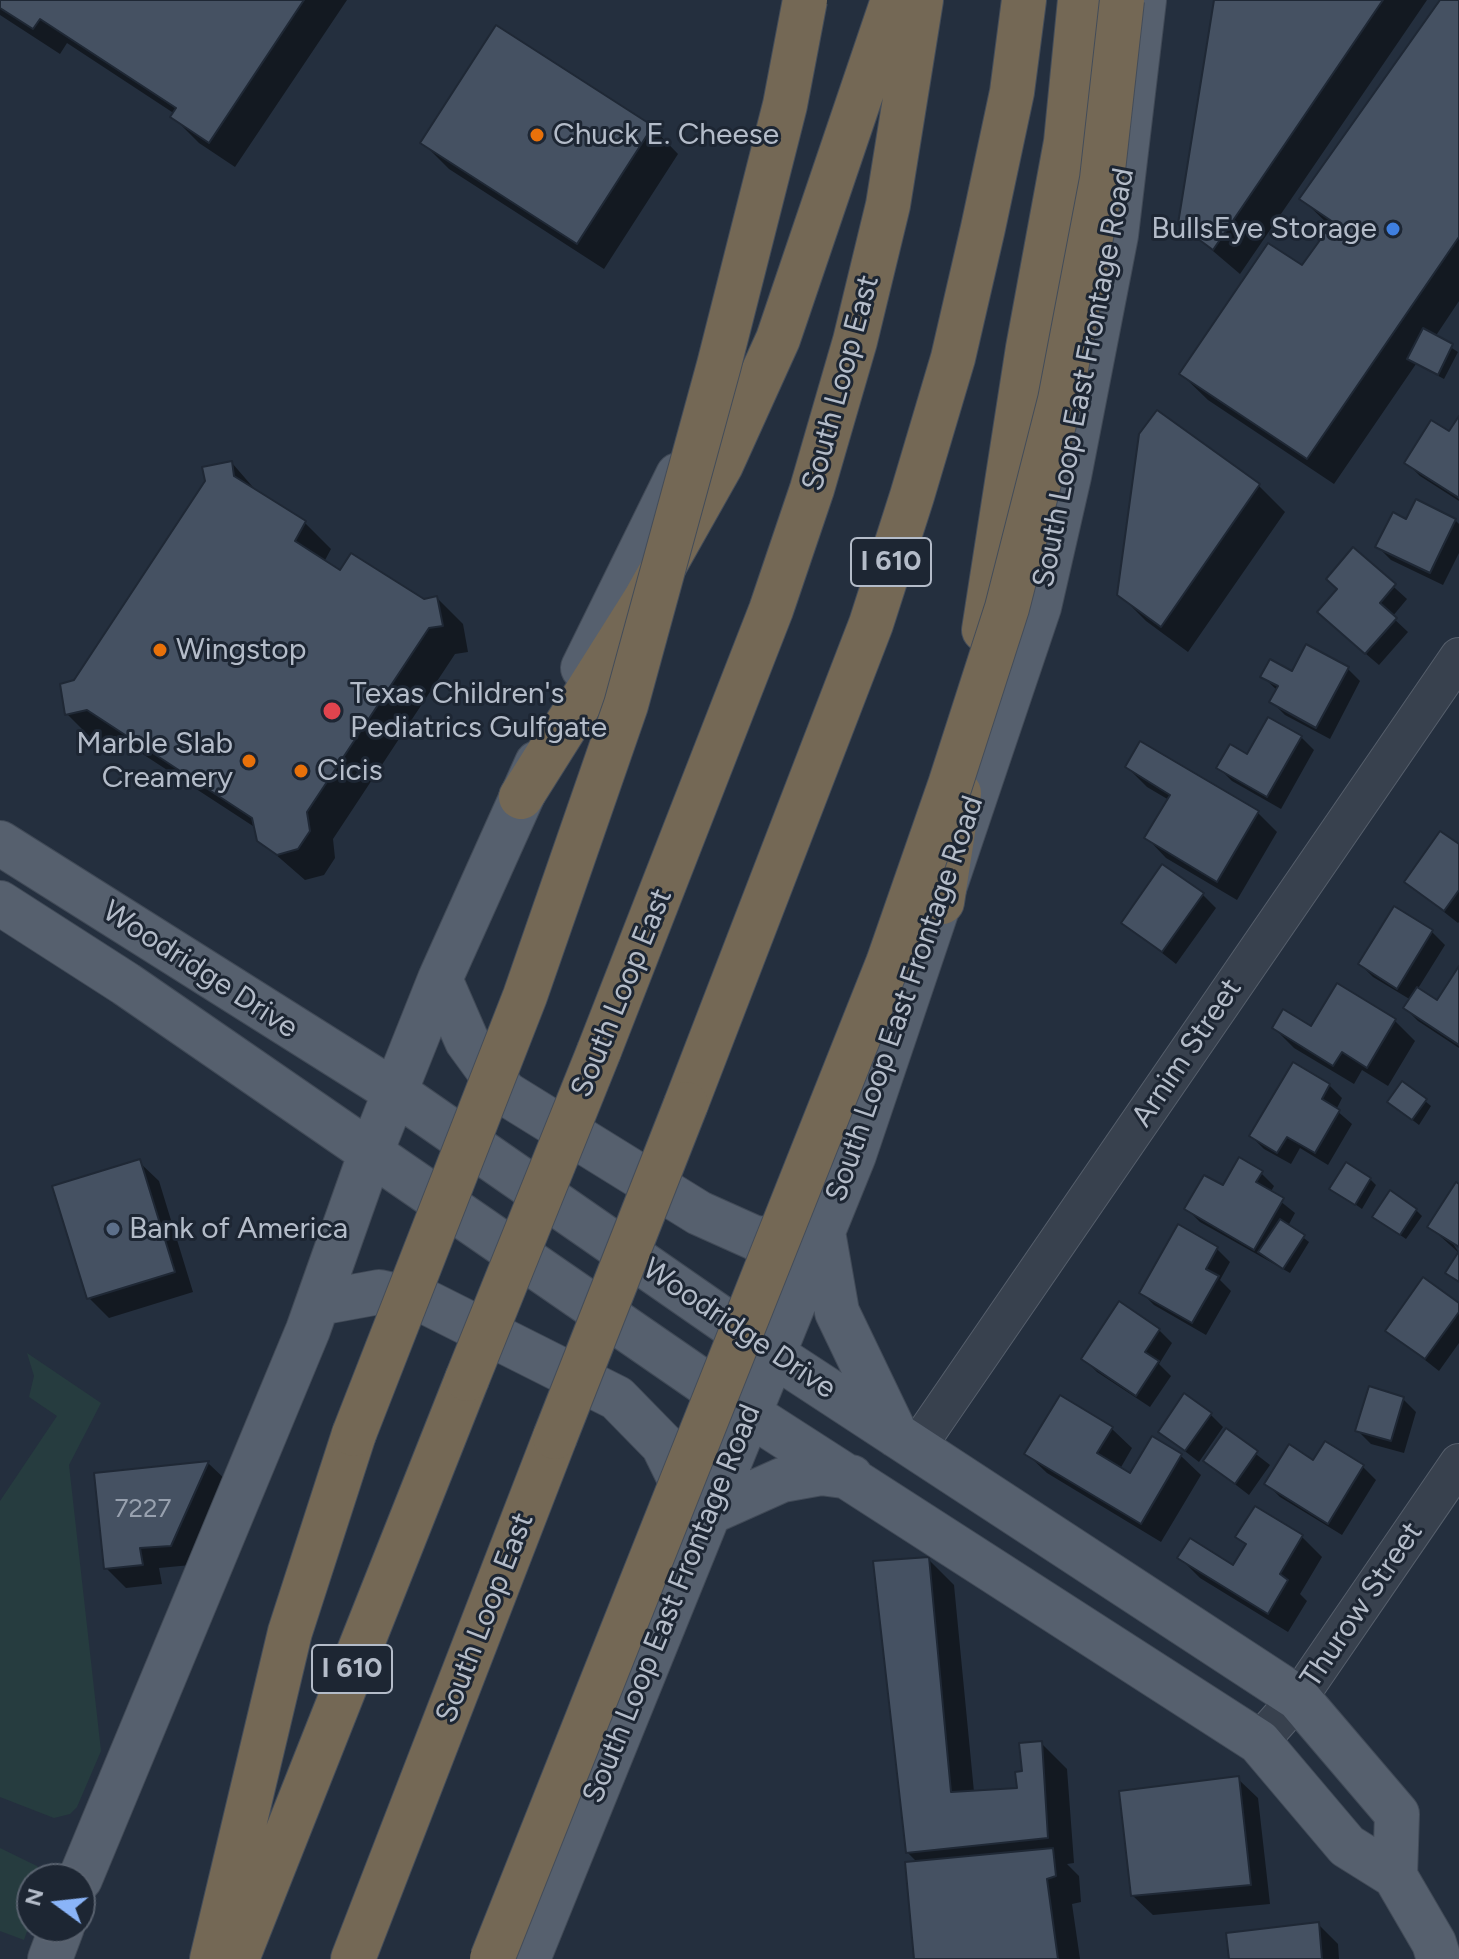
<!DOCTYPE html>
<html>
<head>
<meta charset="utf-8">
<style>
	body { margin:0 }
	#map { position:relative; width:1459px; height:1959px; overflow:hidden; background:#242f3e; font-family:Figtree,sans-serif }
	canvas { display:block }
	.north { position:absolute; left:16px; top:1863px; width:80px; height:80px; box-sizing:border-box; background:#1d2633; border:2px solid #59626f; border-radius:50%; rotate:285deg; font-size:22px; font-weight:700; line-height:32px; text-align:center; color:#b4bcc9 }
	.north::after { content:''; display:block; margin:auto; width:28px; height:36px; background:#8ab4f8; clip-path:polygon(50% 0,100% 100%,50% 72%,0 100%) }
</style>
</head>
<body>
<div id="map">
<canvas width="1459" height="1959"></canvas>
<div class="north">N</div>
</div>
<script>
const context = document.querySelector('canvas').getContext('2d');
context.lineJoin = 'round';
function fillPath(path, color) { context.fillStyle = color; context.fill(path, 'evenodd'); }
const shape = rows => new Path2D(rows.map(r => 'M' + r).join(''));
function stroke(path, color, width, dash) { context.strokeStyle = color; context.lineWidth = width; context.lineCap = dash ? 'butt' : 'round'; context.setLineDash(dash || []); context.stroke(path); }
function label(font, color, halo, rows, align = 'center') {
  context.font = font + ' Figtree,sans-serif'; context.lineWidth = 6; context.setLineDash([]); context.textBaseline = 'middle'; context.strokeStyle = halo; context.fillStyle = color; for (const [text, x, y, turn = 0] of rows) {
    context.save(); context.translate(x, y); context.rotate((+turn || 0) * Math.PI / 180); context.textAlign = isNaN(turn) ? turn : align; if (halo) context.strokeText(text, 0, 0); context.fillText(text, 0, 0); context.restore();
  }
}
const green = shape([
	[27,1353,101,1403,69,1465,101,1751,77,1807,70,1814,54,1818,0,1797,0,1501,57,1416,29,1397,34,1376],
	[0,1848,37,1866,44,1877,32,1879,32,1917,24,1940,0,1931]
]);
const shadow = shape([
	[0,0,347,0,235,167,199,143,173,117,175,114,67,43,60,54,0,15],
	[1216,0,1427,0,1240,274,1180,223],
	[1442,0,1459,0,1459,301,1435,337,1458,352,1444,379,1416,364,1334,484,1208,400,1181,374,1302,268,1332,228,1302,199],
	[497,27,652,127,678,154,604,269,449,169,423,143],
	[1158,413,1259,486,1285,512,1188,652,1146,621,1119,594],
	[1459,419,1459,501,1420,476,1407,463,1449,434],
	[232,463,258,493,305,523,331,549,324,562,340,573,424,601,437,598,463,624,468,652,455,654,333,839,335,858,324,875,305,880,259,840,256,828,115,736,93,740,67,714,75,682],
	[1455,520,1459,524,1459,553,1443,585,1391,560,1378,547,1407,522],
	[1353,550,1407,599,1392,617,1408,632,1379,665,1332,625,1339,589],
	[1347,668,1360,681,1330,739,1285,715,1272,702,1278,691,1263,677],
	[1301,737,1314,750,1281,809,1232,781,1219,768],
	[1127,767,1257,812,1277,832,1237,900,1166,858,1147,838,1169,800,1147,787],
	[1459,847,1459,922,1458,923,1406,882],
	[1203,895,1216,908,1176,964,1124,923],
	[1395,909,1432,932,1445,945,1417,990,1437,1003,1459,969,1459,1048,1418,1021,1405,1008,1411,1000,1373,977,1360,964],
	[1337,986,1395,1021,1415,1041,1388,1086,1362,1070,1354,1084,1294,1048,1274,1028,1311,1029],
	[1329,1085,1342,1098,1336,1110,1352,1124,1328,1165,1300,1148,1291,1164,1264,1149,1251,1136],
	[1425,1101,1431,1106,1419,1125,1389,1102],
	[139,1162,159,1181,193,1292,109,1318,89,1298],
	[1261,1173,1274,1186,1270,1193,1295,1213,1288,1226,1309,1242,1290,1273,1200,1222,1187,1209,1223,1188],
	[1370,1179,1376,1185,1362,1209,1332,1188],
	[1459,1186,1459,1245,1450,1239,1459,1253,1430,1227],
	[1416,1210,1422,1216,1406,1239,1381,1222],
	[1217,1249,1230,1262,1220,1280,1231,1291,1206,1335,1154,1305,1141,1292],
	[1459,1305,1459,1343,1439,1371,1388,1331],
	[1159,1330,1172,1343,1159,1364,1171,1376,1150,1407,1097,1372,1084,1359],
	[1403,1399,1416,1412,1404,1453,1371,1444,1358,1431],
	[1210,1414,1223,1427,1199,1462,1160,1432],
	[1112,1429,1132,1448,1120,1469,1130,1475,1181,1456,1201,1475,1161,1542,1047,1473,1027,1454],
	[1226,1431,1270,1465,1249,1495,1205,1461],
	[1314,1462,1363,1467,1376,1480,1342,1535,1280,1497,1267,1484],
	[208,1463,228,1482,191,1565,159,1568,162,1584,126,1588,106,1568,96,1475],
	[1255,1508,1302,1537,1322,1557,1300,1594,1307,1601,1288,1632,1200,1578,1180,1558,1234,1568,1247,1546,1238,1537],
	[928,1559,954,1585,974,1792,1019,1789,1041,1743,1067,1769,1074,1863,1067,1864,1079,1876,1081,1902,1072,1904,1080,1959,916,1959,918,1863,907,1852],
	[1238,1779,1258,1798,1270,1904,1153,1915,1133,1896],
	[1318,1924,1338,1944,1339,1959,1231,1959]
]);
const building = shape([
	[0,0,304,0,209,143,170,117,176,108,40,19,33,29,0,8,0,0],
	[1214,0,1383,0,1213,250,1178,224,1214,0],
	[1440,0,1459,0,1459,237,1307,459,1179,374,1268,243,1302,265,1333,222,1299,199,1440,0],
	[496,25,653,126,577,244,420,143,496,25],
	[1423,328,1453,344,1438,375,1407,359,1423,328],
	[1157,410,1260,484,1161,627,1117,595,1139,434,1157,410],
	[1459,416,1459,498,1404,463,1431,420,1449,431,1459,416],
	[232,461,234,476,306,521,295,541,340,570,351,553,424,599,437,596,443,626,429,628,307,812,310,831,298,849,277,855,257,841,252,818,87,710,65,715,60,684,74,680,205,481,202,467,232,461],
	[1416,499,1456,519,1430,573,1375,547,1393,512,1406,519,1416,499],
	[1353,547,1396,584,1380,603,1397,618,1365,654,1317,612,1337,589,1326,579,1353,547],
	[1306,644,1349,667,1316,728,1269,702,1278,686,1260,677,1270,659,1292,671,1306,644],
	[1268,717,1302,736,1267,797,1216,768,1230,744,1247,754,1268,717],
	[1140,741,1259,811,1217,882,1144,838,1170,795,1125,767,1140,741],
	[1440,831,1459,844,1459,890,1444,911,1404,882,1440,831],
	[1162,864,1204,893,1162,952,1121,923,1162,864],
	[1394,906,1433,930,1397,989,1358,964,1394,906],
	[1459,966,1459,1045,1403,1008,1417,987,1437,1000,1459,966],
	[1337,983,1396,1019,1367,1068,1342,1052,1333,1066,1272,1028,1283,1009,1311,1026,1337,983],
	[1293,1062,1330,1084,1322,1099,1340,1110,1315,1153,1287,1137,1277,1153,1249,1136,1293,1062],
	[1402,1081,1427,1099,1412,1120,1387,1102,1402,1081],
	[1239,1157,1263,1171,1256,1182,1284,1198,1254,1250,1184,1209,1204,1175,1223,1185,1239,1157],
	[140,1159,175,1272,87,1299,52,1186,140,1159],
	[1346,1162,1371,1178,1355,1205,1329,1189,1346,1162],
	[1456,1182,1459,1184,1459,1247,1427,1227,1456,1182],
	[1390,1190,1417,1209,1400,1235,1372,1217,1390,1190],
	[1280,1219,1305,1235,1283,1269,1258,1252,1280,1219],
	[1178,1224,1218,1247,1206,1269,1219,1276,1192,1323,1139,1293,1178,1224],
	[1459,1251,1459,1282,1445,1273,1459,1251],
	[1423,1277,1459,1303,1459,1312,1425,1359,1385,1331,1423,1277],
	[1119,1301,1160,1329,1145,1352,1159,1361,1136,1396,1081,1359,1119,1301],
	[1369,1386,1404,1397,1391,1441,1355,1431,1369,1386],
	[1184,1393,1212,1413,1185,1451,1158,1432,1184,1393],
	[1060,1395,1113,1427,1097,1453,1130,1473,1152,1436,1182,1454,1141,1524,1024,1454,1060,1395],
	[1226,1428,1258,1451,1235,1484,1203,1461,1226,1428],
	[1325,1441,1364,1465,1328,1524,1264,1484,1289,1444,1313,1460,1325,1441],
	[209,1461,171,1546,140,1548,143,1565,104,1569,94,1473,209,1461],
	[1255,1506,1303,1535,1280,1574,1288,1580,1268,1614,1177,1558,1190,1538,1233,1565,1246,1544,1235,1537,1255,1506],
	[929,1557,951,1792,1017,1788,1015,1772,1022,1771,1019,1743,1042,1741,1048,1838,906,1853,873,1561,929,1557],
	[1239,1776,1251,1885,1131,1896,1119,1791,1239,1776],
	[1053,1848,1056,1876,1047,1879,1058,1959,914,1959,905,1862,1053,1848],
	[1319,1922,1322,1959,1229,1959,1226,1933,1319,1922]
]);
const minor = shape([
	[916,1448,1459,657],
	[1259,1742,1298,1698,1459,1463]
]);
const major = shape([
	[583,668,678,475],
	[0,843,395,1092,774,1355,1298,1698,1397,1814,1395,1876],
	[0,903,126,984,748,1413,1259,1742,1347,1846,1395,1876,1434,1943,1439,1959],
	[440,979,467,1041,505,1093,699,1213,757,1239,823,1232,837,1312,896,1435],
	[319,1303,379,1292,428,1303,617,1398,663,1445,694,1508],
	[706,1514,782,1480,821,1473,851,1477],
	[80,1879,308,1330,371,1152,440,979,537,763],
	[50,1959,62,1927],
	[528,1959,854,1155,1039,607,1069,476,1116,235,1144,0]
]);
const highway = shape([
	[984,630,1028,348,1066,142,1080,0],
	[521,797,645,600,721,465,778,339,893,0],
	[942,902,959,793],
	[599,1051,771,610,812,489,855,341,888,205,921,0],
	[686,1104,871,624,912,496,953,358,983,228,1012,92,1024,0],
	[212,1959,290,1632,354,1434],
	[237,1959,467,1379],
	[353,1959,555,1437]
]);
const highwayBridge = shape([
	[467,1379,599,1051],
	[354,1434,525,996,626,705,719,365,785,105,805,0],
	[555,1437,686,1104],
	[492,1959,888,963,950,785,1007,608,1060,400,1102,179,1122,0]
]);
const markers = [
	[537,135,8,"#e8710a"],
	[1393,229,8,"#3f7fe0"],
	[160,650,8,"#e8710a"],
	[332,711,10,"#e0444e"],
	[249,761,8,"#e8710a"],
	[301,771,8,"#e8710a"],
	[113,1229,8,"#5c6f8a"]
];
const numberNames = [
	["7227",143,1509]
];
const shields = [
	[891,562,80],
	[352,1669,80]
];
const shieldNames = [
	["I 610",891,562],
	["I 610",352,1669]
];
const poiNames = [
	["Chuck E. Cheese",553,135],
	["BullsEye Storage",1377,229,"right"],
	["Wingstop",176,650],
	["Texas Children's",350,694],
	["Pediatrics Gulfgate",350,728],
	["Marble Slab",233,744,"right"],
	["Creamery",233,778,"right"],
	["Cicis",317,771],
	["Bank of America",129,1229]
];
const streetNames = [
	["South Loop East Frontage Road",1084,378,-79],
	["South Loop East",841,383,-75],
	["Woodridge Drive",200,970,33],
	["South Loop East",622,993,-68],
	["South Loop East Frontage Road",905,999,-71],
	["Arnim Street",1187,1053,-56],
	["Woodridge Drive",739,1329,34],
	["South Loop East Frontage Road",672,1604,-68],
	["Thurow Street",1362,1605,-56],
	["South Loop East",485,1618,-69]
];
fillPath(green, '#263c3f');
fillPath(shadow, '#0007');
fillPath(building, '#455162');
stroke(building, '#1f2835', 2);
stroke(minor, '#565f6c', 40);
stroke(major, '#414a57', 46);
stroke(highway, '#434c59', 46);
stroke(minor, '#38414e', 38);
stroke(major, '#56606e', 44);
stroke(highway, '#746855', 44);
stroke(highwayBridge, '#434c59', 46, []);
stroke(highwayBridge, '#746855', 44);
for (const [x, y, r, color] of markers) { const dot = new Path2D(); dot.arc(x, y, r, 0, 2 * Math.PI); context.fillStyle = color; context.fill(dot); stroke(dot, '#1d2633', 3); }
label('26px', '#98a1af', null, numberNames);
for (const [x, y, w] of shields) { const box = new Path2D(); box.roundRect(x - w / 2, y - 24, w, 48, 6); context.fillStyle = '#1d2633'; context.fill(box); stroke(box, '#b4bcc9', 2); }
label('bold 28px', '#b4bcc9', null, shieldNames);
label('30px', '#b4bcc9', '#1d2633', poiNames, 'left');
label('30px', '#b4bcc9', '#1d2633', streetNames);
</script>
</body>
</html>
